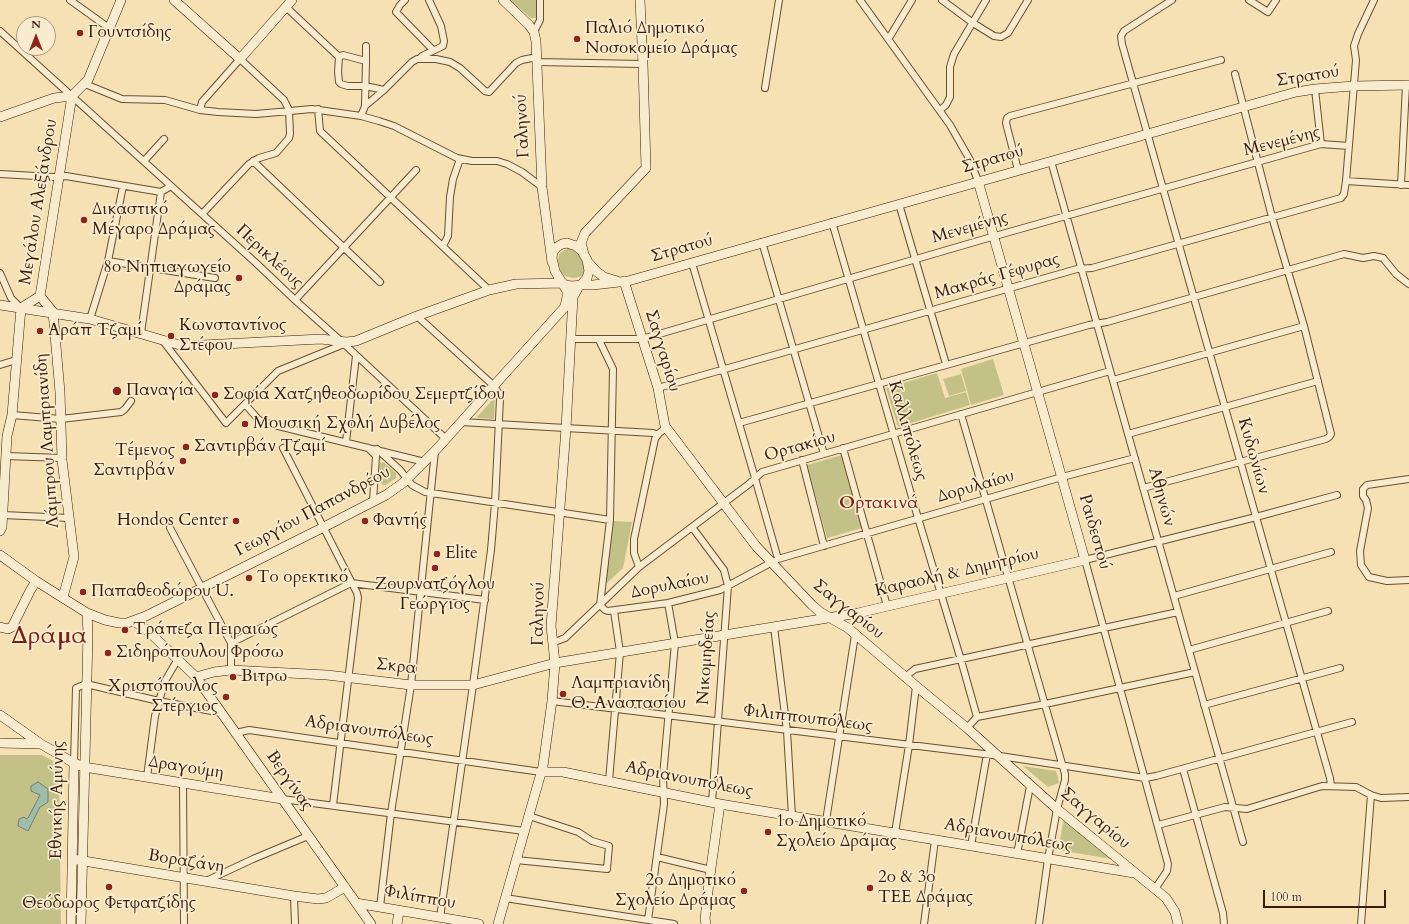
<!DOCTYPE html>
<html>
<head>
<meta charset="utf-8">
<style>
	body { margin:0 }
	#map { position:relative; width:1409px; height:924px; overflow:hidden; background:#f6e1b4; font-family:Cardo,serif }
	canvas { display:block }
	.north { position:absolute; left:16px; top:16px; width:40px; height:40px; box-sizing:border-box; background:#f9ecce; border:1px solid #ac997f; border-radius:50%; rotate:0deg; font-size:11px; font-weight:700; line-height:16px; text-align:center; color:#391d09 }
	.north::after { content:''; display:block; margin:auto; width:14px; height:18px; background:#8f2418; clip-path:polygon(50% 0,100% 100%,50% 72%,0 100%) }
	.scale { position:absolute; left:1263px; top:890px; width:123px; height:18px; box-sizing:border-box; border:2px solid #391d09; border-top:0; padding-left:5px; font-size:12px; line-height:14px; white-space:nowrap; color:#391d09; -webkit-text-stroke:3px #f9ecce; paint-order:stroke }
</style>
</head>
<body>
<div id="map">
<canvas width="1409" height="924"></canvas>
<div class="north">N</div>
<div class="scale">100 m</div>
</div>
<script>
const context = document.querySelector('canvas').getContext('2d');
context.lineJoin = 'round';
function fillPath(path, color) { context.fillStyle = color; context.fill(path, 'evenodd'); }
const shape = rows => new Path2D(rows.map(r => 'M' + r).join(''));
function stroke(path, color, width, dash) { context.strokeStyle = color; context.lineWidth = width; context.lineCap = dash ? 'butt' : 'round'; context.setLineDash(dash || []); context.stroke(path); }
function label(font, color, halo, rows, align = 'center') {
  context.font = font + ' Cardo,serif'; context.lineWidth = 3.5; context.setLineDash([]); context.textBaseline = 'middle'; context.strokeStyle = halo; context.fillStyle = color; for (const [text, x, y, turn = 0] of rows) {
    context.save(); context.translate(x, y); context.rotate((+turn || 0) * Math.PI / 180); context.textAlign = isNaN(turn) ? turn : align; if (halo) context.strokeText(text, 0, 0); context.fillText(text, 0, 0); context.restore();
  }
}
const green = shape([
	[510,0,538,0,536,18,531,18],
	[568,248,577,252,583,260,585,270,583,275,579,277,573,278,565,276,562,273,558,264,558,259,560,253],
	[993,359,1004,395,971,405,961,369],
	[937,373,945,398,966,392,970,405,898,427,886,388],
	[961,374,966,391,949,396,943,379],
	[494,398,495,398,494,419,478,418,477,417],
	[842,455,862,528,827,538,807,465],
	[383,462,396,473,396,478,386,485,383,485,379,482,380,463],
	[612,521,632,522,623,568,606,584],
	[0,755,42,755,55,762,59,770,61,924,0,924],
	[1023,766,1056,771,1058,777,1059,783,1048,787],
	[1064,818,1111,858,1111,859,1058,850]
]);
const water = shape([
	[38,782,48,789,48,802,40,807,28,831,18,826,19,819,24,817,26,819,28,818,40,795,31,791,31,786,38,782]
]);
const street = shape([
	[70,0,109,28],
	[405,0,400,5,396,12,433,50],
	[860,0,950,125,970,160,978,181],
	[942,0,973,23,994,36,1001,37,1008,33,1028,0],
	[1172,0,1124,31,1121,36,1122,44,1330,778,1331,786],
	[1249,0,1268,12,1276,0],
	[286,7,339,57,338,72,339,82,341,84,348,86,365,86,384,90],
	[0,31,256,263,295,300,342,342,446,439],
	[534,32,540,20,540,0],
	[889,38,912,0],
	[339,57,343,55,366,61,366,46],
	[420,58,422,56,443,46,444,41,441,26,429,0],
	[537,62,643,64],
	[85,84,122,99,165,100,200,110,218,112,256,114,312,109,361,116,379,121,394,126,457,158,472,161,497,161,507,164,522,172,542,187],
	[765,88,779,0],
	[1315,89,1321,144],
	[365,106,384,90,412,62,417,59,436,59,450,62,460,68,485,91,489,92,516,63,522,60,537,57],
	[318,109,320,131,489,290],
	[200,110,202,102,240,59,284,100,289,110,290,134,289,138,276,153,259,158,249,164,202,214],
	[940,110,946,105,950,97,950,67,954,54,986,0],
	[361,116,365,106,366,61],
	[144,161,164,139],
	[253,161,380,282],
	[1051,161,1243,842],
	[1018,170,1006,123,1007,118,1010,116,1221,60],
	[0,174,54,177,66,176,161,192,171,186],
	[1346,181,1409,185],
	[1401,185,1406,85],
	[899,204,946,364],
	[832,222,918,518,961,660,977,717],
	[762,242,824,454],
	[443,246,448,236,450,197,453,179,460,159],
	[108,261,215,278],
	[692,263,755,478,778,559],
	[0,273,11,298,21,308],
	[295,300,416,170],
	[417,316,493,385,498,392,500,399,495,503,491,550,473,685,440,918],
	[90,319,108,261,123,186],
	[141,333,161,192],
	[571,339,642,339,995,236,1321,144,1349,146],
	[599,340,613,369,610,520,600,605,605,610,608,611,668,603,720,590,778,559,1062,477,1135,458],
	[163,341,226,423,278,371,344,344],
	[0,365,16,360],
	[1113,380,1304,326],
	[658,388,1077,269,1092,268,1341,198,1344,194,1346,181,1356,60,1354,46,1358,34,1374,0],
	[245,404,258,419,262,422,425,462],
	[961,414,1065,774,1065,780,1057,809,1048,859,1039,924],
	[12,415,61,419,121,412,125,409,131,401],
	[461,422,653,433,658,435],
	[739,423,1089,325,1107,322,1344,254,1363,258,1374,256,1383,258,1396,274,1409,284],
	[1128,434,1318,381],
	[346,442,356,356],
	[283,448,357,593,358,598,333,805],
	[368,448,376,456,373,501],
	[843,448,887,606],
	[377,449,400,470,412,485,425,492,610,520],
	[6,456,62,458],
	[802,460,824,546],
	[1409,479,1367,485,1363,489,1363,496,1366,500,1368,508,1360,551,1361,565,1369,577,1387,581,1409,580],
	[1143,488,1326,439,1329,437,1331,434,1304,326,1272,217,1235,74],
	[3,515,69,518],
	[692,527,724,570,728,586,712,802],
	[170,528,231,643,231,670],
	[639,567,634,553,634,539,655,439,658,434,666,428],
	[1174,596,1331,552],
	[774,627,787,731,792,816],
	[231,643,351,583,485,600],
	[552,643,565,638,639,567,749,484,762,472,1110,371],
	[1189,650,1328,611],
	[905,677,915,669,1178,612],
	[552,701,1000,756,1145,778,1156,776,1352,722],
	[1204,705,1340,668],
	[967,728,977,717,1045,704,1195,672],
	[236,733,249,730,541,772],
	[74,763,76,688,86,684,159,701,222,713],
	[1183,769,1223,913,1224,924],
	[147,777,155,716,159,701,165,681,178,659],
	[609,781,620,652,614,611],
	[183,783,184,924],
	[282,799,524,831],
	[826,821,855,635],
	[1158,825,1225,807,1247,809,1322,786,1356,787,1371,795,1381,798,1409,797],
	[895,833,909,745,916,686],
	[971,846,987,754],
	[1017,854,1030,786],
	[657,857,711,870],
	[516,860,607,869,609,846,592,841,578,832,529,816],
	[206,881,253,859,308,836],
	[1155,889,1167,871,1168,864,1085,560,1256,517,1337,495],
	[294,896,295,924],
	[505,898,674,924],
	[380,907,391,813,411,685,435,451],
	[648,920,664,804,663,776,675,643,668,603],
	[924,924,935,840],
	[1361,924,1371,795]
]);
const secondary = shape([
	[174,0,240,59,292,0],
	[503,0,529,25,534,32,536,41,542,187,552,262],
	[0,117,54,98,72,96],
	[584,254,581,243,585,233,646,168,643,64,640,0],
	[587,261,597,272,604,277,617,281],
	[624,281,658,388,665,426,756,546,812,605,820,612,848,628,916,686,967,728,1057,809,1166,898,1175,912,1178,924],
	[564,285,572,286,581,285,587,278,589,271,587,260,582,251,576,246,567,243,562,244,557,247,553,251,552,258,555,271,567,291,567,297,565,306],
	[581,285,593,285,628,281,1296,92,1315,89,1353,86,1409,85],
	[40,296,53,312],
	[0,305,90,319,183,346,321,339,346,342,356,341,417,316,489,290,516,284,563,283],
	[53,312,60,392,62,460,74,557,63,597],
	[0,531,2,527,7,436,12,415,21,308,40,296,72,96,88,80,121,0],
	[0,555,36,581,87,613,105,620,119,623,127,623,146,616,324,527,386,495,403,483,435,451,563,309,573,297,579,286],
	[134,621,148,631,196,677,371,924],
	[0,627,8,629,12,627,30,591,36,581],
	[196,677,214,672,231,670,327,675,411,685,473,685,555,663,858,613,1085,560,978,181],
	[0,715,41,744,74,763,84,767,282,799],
	[0,743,41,744],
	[541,772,563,772,720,804,1134,873],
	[72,859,294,896,318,899,326,898,345,887],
	[356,903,479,924],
	[71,924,74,763],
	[81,924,88,634,87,613],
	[397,924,399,911],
	[498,924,543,766,552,701,555,663,551,626,566,428,573,297],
	[706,924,705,919,709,882,720,804]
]);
const markers = [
	[80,33,4,"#8f2418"],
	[577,39,4,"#8f2418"],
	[84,220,4,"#8f2418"],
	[239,278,4,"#8f2418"],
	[40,331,4,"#8f2418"],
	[171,336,4,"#8f2418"],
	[117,391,5,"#8f2418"],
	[215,395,4,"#8f2418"],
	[245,424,4,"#8f2418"],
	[186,447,4,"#8f2418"],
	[183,461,4,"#8f2418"],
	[236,521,4,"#8f2418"],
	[365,521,4,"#8f2418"],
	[437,554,4,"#8f2418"],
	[435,568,4,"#8f2418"],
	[249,578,4,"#8f2418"],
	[83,592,4,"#8f2418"],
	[125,630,4,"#8f2418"],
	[108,653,4,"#8f2418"],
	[233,677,4,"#8f2418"],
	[563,694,4,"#8f2418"],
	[226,697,4,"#8f2418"],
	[768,832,4,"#8f2418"],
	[109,887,4,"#8f2418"],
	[870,888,4,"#8f2418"],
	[744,891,4,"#8f2418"]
];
const poiNames = [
	["Παλιό Δημοτικό",585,29],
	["Νοσοκομείο Δράμας",585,49],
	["Γουντσίδης",88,33],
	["Δικαστικό",92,210],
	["Μέγαρο Δράμας",92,230],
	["8ο Νηπιαγωγείο",231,268,"right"],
	["Δράμας",231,288,"right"],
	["Κωνσταντίνος",179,326],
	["Στέφου",179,346],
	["Αράπ Τζαμί",48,331],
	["Παναγία",126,391],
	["Σοφία Χατζηθεοδωρίδου Σεμερτζίδου",223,395],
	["Μουσική Σχολή Δυβέλος",253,424],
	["Σαντιρβάν Τζαμί",194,447],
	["Τέμενος",175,451,"right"],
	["Σαντιρβάν",175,471,"right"],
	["Hondos Center",228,521,"right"],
	["Φαντής",373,521],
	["Elite",445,554],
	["Το ορεκτικό",257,578],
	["Ζουρνατζόγλου",435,585,"center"],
	["Γεώργιος",435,605,"center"],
	["Παπαθεοδώρου U.",91,592],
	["Τράπεζα Πειραιώς",133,630],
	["Σιδηρόπουλου Φρόσω",116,653],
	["Βιτρω",241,677],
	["Λαμπριανίδη",571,684],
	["Θ. Αναστασίου",571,704],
	["Χριστόπουλος",218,687,"right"],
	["Στέργιος",218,707,"right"],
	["1ο Δημοτικό",776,822],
	["Σχολείο Δράμας",776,842],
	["2ο & 3ο",878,878],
	["ΤΕΕ Δράμας",878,898],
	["2ο Δημοτικό",736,881,"right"],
	["Σχολείο Δράμας",736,901,"right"],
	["Θεόδωρος Φετφατζίδης",109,904,"center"]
];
const streetNames = [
	["Στρατού",1308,77,-9],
	["Γαληνού",523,126,-93],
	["Μενεμένης",1282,142,-14],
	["Στρατού",993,160,-16],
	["Μεγάλου Αλεξάνδρου",39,202,-81],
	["Μενεμένης",970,228,-16],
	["Στρατού",682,249,-16],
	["Περικλέους",269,257,43],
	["Μακράς Γέφυρας",997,277,-16],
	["Σαγγαρίου",662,351,73],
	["Καλλιπόλεως",907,431,74],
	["Λάμπρου Λαμπριανίδη",48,441,-94],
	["Ορτακίου",800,447,-16],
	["Κυδωνίων",1253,456,74],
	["Δορυλαίου",976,487,-16],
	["Αθηνών",1161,497,74],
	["Γεωργίου Παπανδρέου",313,512,-28],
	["Ραιδεστού",1094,532,74],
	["Καραολή & Δημητρίου",957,573,-13],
	["Δορυλαίου",670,586,-11],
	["Σαγγαρίου",848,610,38],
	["Γαληνού",539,614,-89],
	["Νικομηδείας",707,658,-86],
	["Σκρα",396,667,6],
	["Φιλιππουπόλεως",808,719,7],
	["Αδριανουπόλεως",369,731,8],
	["Δραγούμη",186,768,9],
	["Αδριανουπόλεως",689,780,11],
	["Βεργίνας",289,781,55],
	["Εθνικής Αμύνης",58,800,-89],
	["Σαγγαρίου",1095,819,40],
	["Αδριανουπόλεως",1008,836,10],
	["Βοραζάνη",186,862,9],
	["Φιλίππου",420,898,10]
];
const neighbourhoodNames = [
	["Ορτακινά",879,504]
];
const townNames = [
	["Δράμα",49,637]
];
fillPath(green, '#c3c188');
fillPath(water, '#9dbeac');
stroke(water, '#757e6b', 1);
stroke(street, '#684e34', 8);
stroke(secondary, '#391d09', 10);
stroke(street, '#f9ecce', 6);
stroke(secondary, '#f9ecce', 9);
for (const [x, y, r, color] of markers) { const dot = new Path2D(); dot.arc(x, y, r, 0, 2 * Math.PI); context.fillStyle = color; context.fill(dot); stroke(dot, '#f9ecce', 1.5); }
label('17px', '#391d09', '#f9ecce', poiNames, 'left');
label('17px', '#391d09', '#f9ecce', streetNames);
label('bold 18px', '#7a1f14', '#f9ecce', neighbourhoodNames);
label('bold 25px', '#7a1f14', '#f9ecce', townNames);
</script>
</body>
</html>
